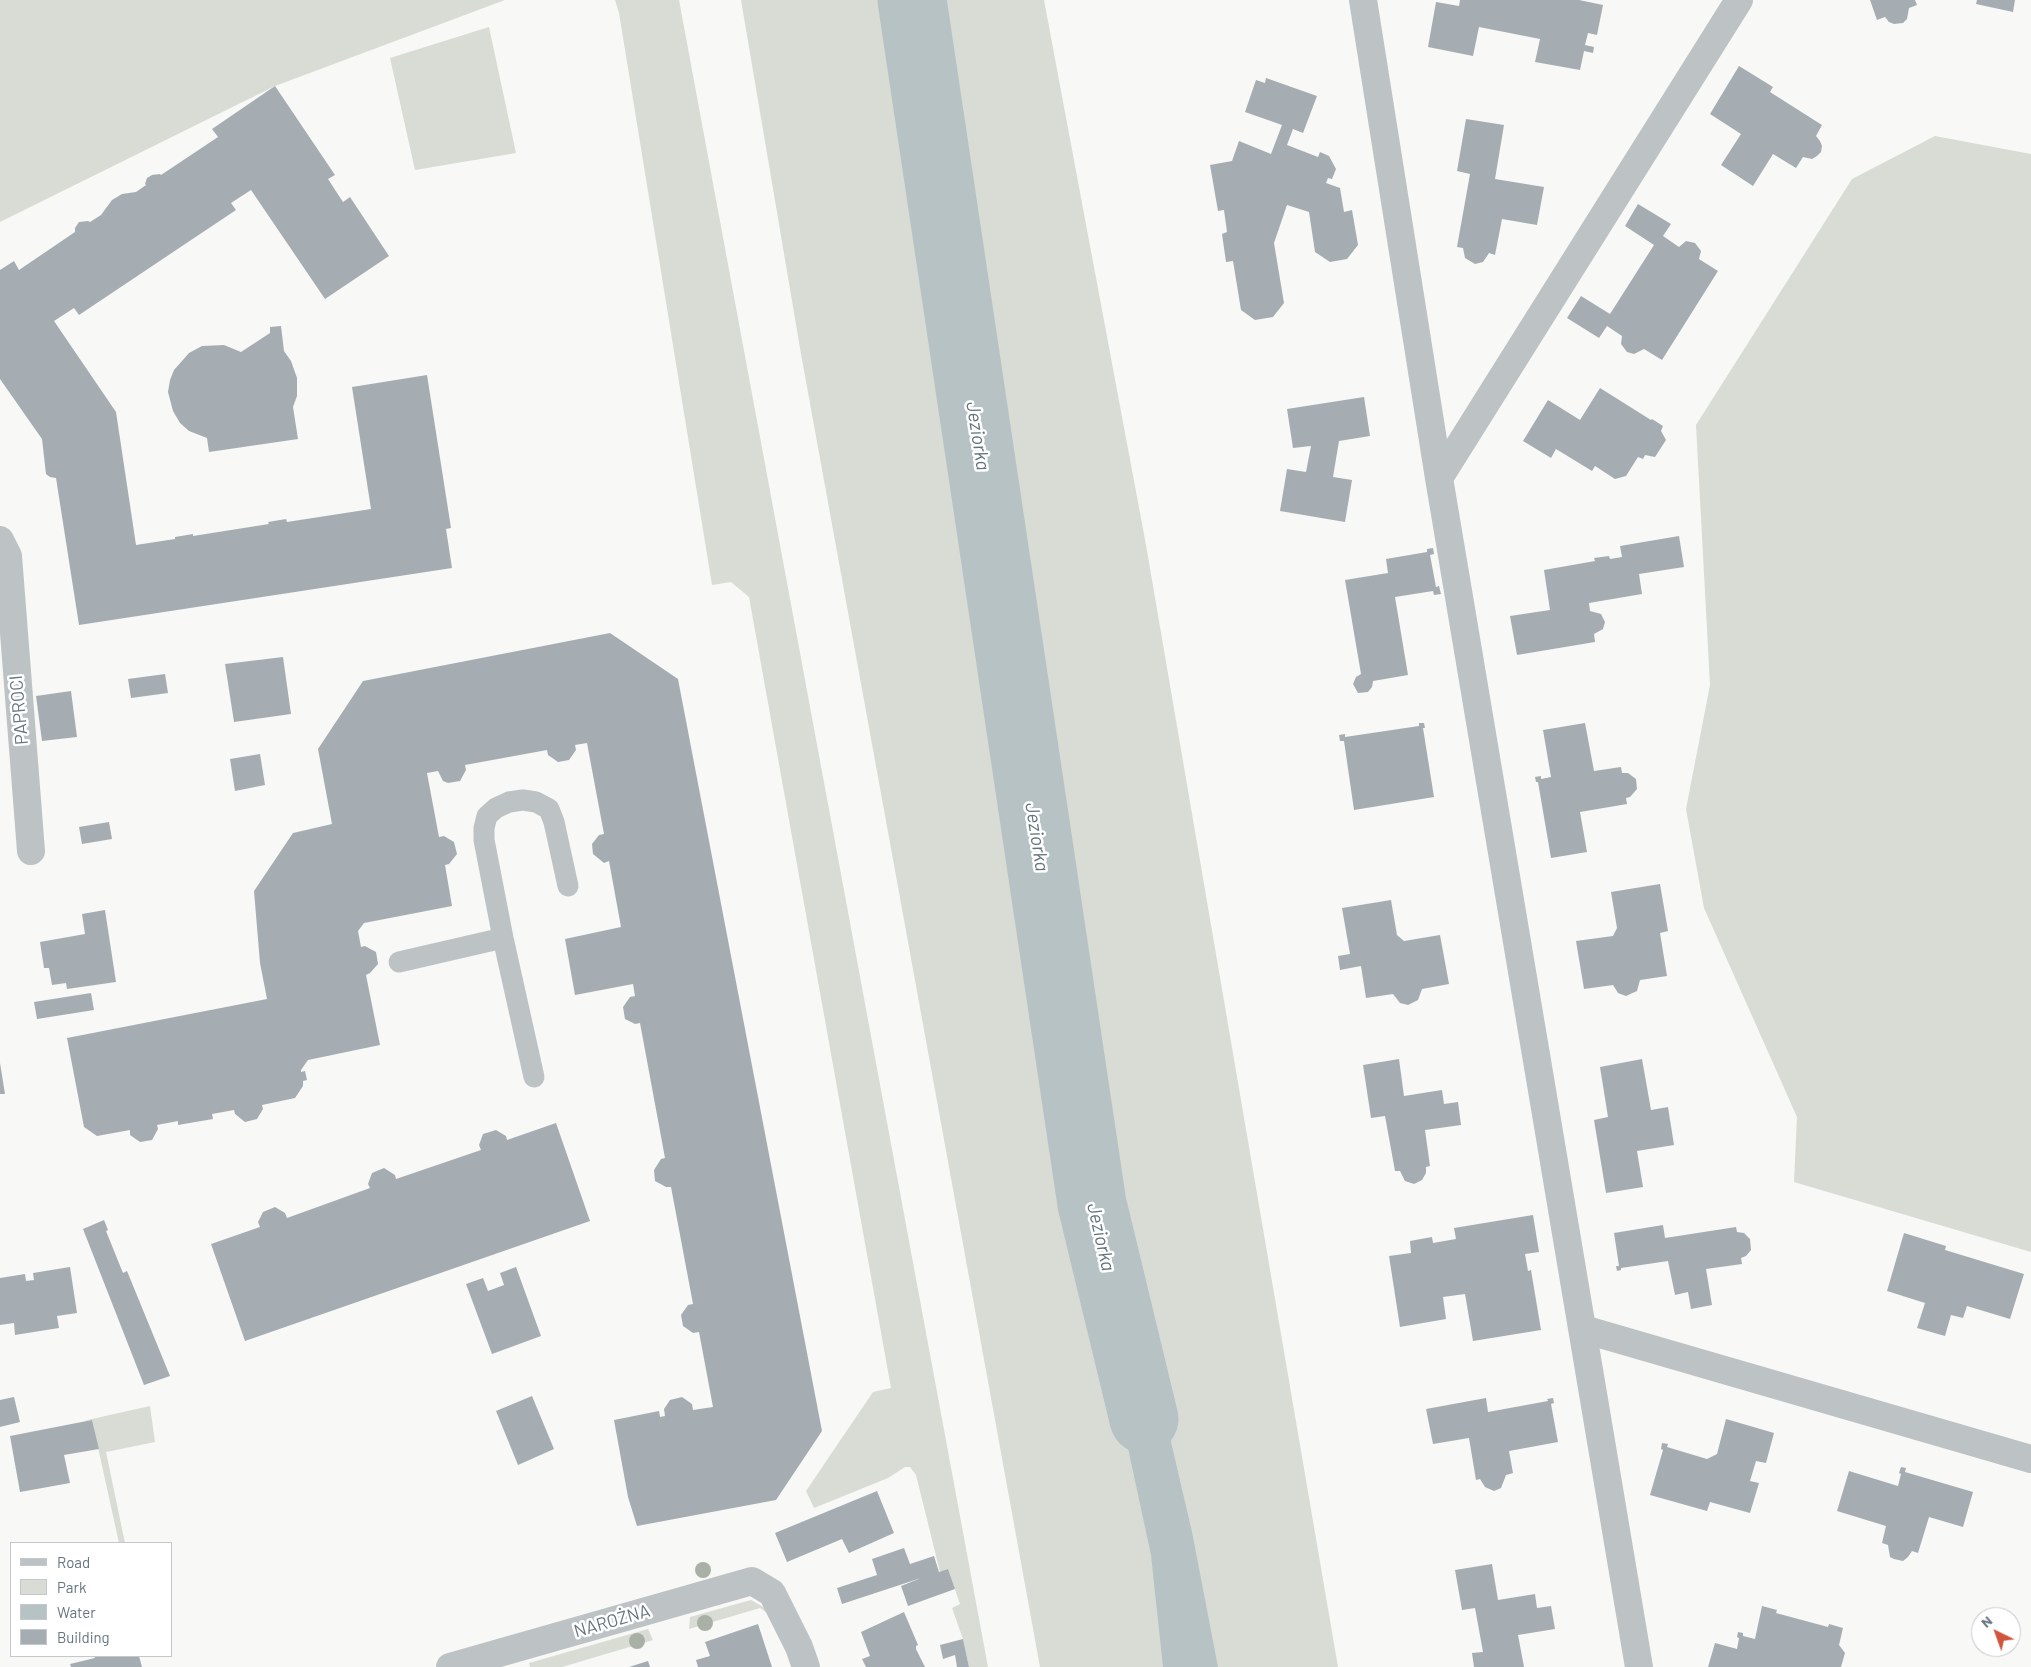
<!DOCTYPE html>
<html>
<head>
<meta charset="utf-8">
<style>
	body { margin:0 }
	#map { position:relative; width:2031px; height:1667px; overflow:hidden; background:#f8f8f6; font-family:Barlow,sans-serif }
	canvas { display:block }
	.legend { position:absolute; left:10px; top:1542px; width:162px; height:115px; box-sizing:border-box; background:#fff; border:1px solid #c2c8cb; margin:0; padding:6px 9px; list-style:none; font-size:15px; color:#66757d }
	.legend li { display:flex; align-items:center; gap:10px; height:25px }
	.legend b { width:25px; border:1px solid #c2c8cb }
	.north { position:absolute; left:1971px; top:1607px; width:50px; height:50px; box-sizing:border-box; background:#fff; border:1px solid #c2c8cb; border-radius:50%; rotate:318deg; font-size:14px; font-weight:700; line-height:20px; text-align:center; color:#66757d }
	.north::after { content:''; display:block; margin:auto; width:18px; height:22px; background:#d0543e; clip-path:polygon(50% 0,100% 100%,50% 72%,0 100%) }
</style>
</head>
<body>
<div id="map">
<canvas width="2031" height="1667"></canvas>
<ul class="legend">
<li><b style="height:6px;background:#bdc2c5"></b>Road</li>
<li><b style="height:14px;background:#d8dcd5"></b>Park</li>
<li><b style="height:14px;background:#b7c2c5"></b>Water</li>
<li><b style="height:14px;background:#a5adb2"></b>Building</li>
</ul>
<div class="north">N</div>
</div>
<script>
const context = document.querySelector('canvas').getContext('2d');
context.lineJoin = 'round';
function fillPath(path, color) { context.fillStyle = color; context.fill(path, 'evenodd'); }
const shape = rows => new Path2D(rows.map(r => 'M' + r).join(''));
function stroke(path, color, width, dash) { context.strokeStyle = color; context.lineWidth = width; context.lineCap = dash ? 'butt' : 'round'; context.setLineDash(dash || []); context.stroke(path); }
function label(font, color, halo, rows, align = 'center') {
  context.font = font + ' Barlow,sans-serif'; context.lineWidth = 5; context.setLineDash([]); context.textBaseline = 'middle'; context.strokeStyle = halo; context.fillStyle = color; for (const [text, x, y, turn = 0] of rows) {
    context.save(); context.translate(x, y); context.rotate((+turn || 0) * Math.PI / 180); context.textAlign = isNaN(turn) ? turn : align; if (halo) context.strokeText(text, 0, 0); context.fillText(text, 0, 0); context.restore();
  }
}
const green = shape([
	[0,0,505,0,275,86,0,222],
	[615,0,679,0,988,1667,969,1667,963,1639,952,1608,960,1604,948,1569,940,1572,916,1475,910,1467,905,1467,888,1478,814,1508,806,1491,873,1392,891,1388,749,597,731,582,712,585,619,13],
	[741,0,1044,0,1146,545,1338,1667,1040,1667,801,354],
	[489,27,516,153,415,170,390,58],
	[1935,136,2031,154,2031,1252,1794,1182,1797,1117,1704,908,1686,809,1710,685,1696,425,1852,179],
	[150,1406,155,1442,106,1452,125,1543,119,1543,92,1420,83,1421],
	[751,1600,765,1608,767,1613,760,1608,689,1629,690,1617],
	[648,1629,653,1640,562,1667,530,1667,529,1663]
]);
const water = shape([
	[1145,1307,1158,1386,1192,1532,1218,1667,1163,1667,1151,1555,1120,1411,1102,1343]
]);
const river = shape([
	[912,0,1092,1204,1144,1419]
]);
const building = shape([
	[1460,0,1579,0,1603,5,1597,35,1588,33,1585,45,1594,47,1593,53,1584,51,1580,70,1535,62,1540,39,1479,27,1473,56,1428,47,1436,2,1459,6],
	[1870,0,1915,0,1917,5,1909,8,1907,19,1903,23,1894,24,1889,22,1885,17,1877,20],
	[1977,0,2015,0,2013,12,1976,4],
	[1739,66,1773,87,1770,92,1822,125,1816,136,1820,141,1822,146,1821,152,1817,156,1812,159,1803,157,1796,168,1773,154,1753,186,1721,165,1741,134,1710,114],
	[1266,78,1317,96,1303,133,1293,129,1287,145,1318,157,1320,152,1329,156,1336,169,1332,179,1328,178,1326,183,1340,188,1344,212,1352,210,1358,245,1347,259,1330,262,1315,252,1309,212,1287,205,1274,243,1284,303,1273,317,1255,320,1241,310,1233,261,1226,262,1222,234,1227,232,1224,210,1218,211,1210,165,1232,161,1239,141,1271,154,1282,125,1245,112,1256,80,1265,83],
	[275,86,335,175,328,179,343,202,350,197,389,256,325,299,251,190,231,203,236,210,79,315,74,308,54,321,116,412,136,545,175,539,175,537,193,534,193,536,269,524,268,522,286,519,287,522,371,509,352,387,427,375,451,528,446,529,452,568,79,625,56,478,50,477,46,474,42,439,0,379,0,270,14,261,19,270,75,232,75,228,79,222,88,221,90,222,101,215,112,200,122,194,136,192,146,185,145,184,147,178,152,175,160,174,161,175,218,137,212,129],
	[1466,119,1504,125,1495,179,1544,187,1537,225,1502,219,1495,255,1489,253,1483,262,1475,264,1465,258,1463,248,1457,247,1470,174,1457,171],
	[1638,204,1671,224,1663,236,1679,247,1686,241,1695,243,1701,251,1699,259,1718,271,1662,360,1644,349,1634,354,1627,352,1621,344,1622,336,1607,326,1599,338,1567,318,1581,296,1610,314,1654,245,1625,226],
	[281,326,284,351,291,361,297,378,297,396,293,407,298,439,209,452,207,438,189,431,180,423,173,411,168,392,170,380,174,370,189,353,202,346,224,345,241,352,270,333,270,327],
	[1600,388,1651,420,1652,419,1663,426,1661,431,1666,440,1655,457,1645,455,1643,459,1638,457,1626,476,1615,479,1595,466,1592,471,1556,449,1551,458,1523,441,1548,400,1580,420],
	[1364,397,1370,436,1339,441,1333,477,1352,480,1345,522,1280,511,1287,469,1306,472,1311,446,1293,448,1287,409],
	[1679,536,1684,567,1639,574,1642,594,1589,603,1590,611,1601,614,1605,622,1603,629,1594,634,1595,642,1517,655,1510,616,1550,610,1544,570,1595,561,1594,558,1609,556,1610,559,1622,557,1620,546],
	[1433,548,1434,554,1430,555,1436,587,1439,586,1441,594,1434,595,1433,591,1395,597,1408,675,1373,681,1372,687,1368,692,1358,693,1353,684,1356,677,1361,674,1345,580,1388,573,1386,559,1427,552,1427,549],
	[610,633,678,679,822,1431,776,1500,637,1526,628,1497,614,1420,659,1411,660,1417,665,1416,664,1409,670,1400,682,1397,692,1404,693,1410,713,1407,699,1332,693,1333,683,1326,681,1315,688,1305,693,1304,671,1187,666,1187,655,1181,654,1170,661,1159,665,1158,640,1023,635,1024,625,1019,623,1007,630,997,635,996,633,984,575,995,565,939,621,927,609,861,604,863,593,854,592,844,599,835,604,834,587,743,575,745,576,750,569,760,558,762,548,755,547,750,465,765,466,770,460,781,448,783,443,781,438,771,427,773,439,837,444,836,454,842,457,854,449,864,445,865,452,906,364,923,358,931,361,947,365,946,376,952,378,964,370,973,366,975,380,1045,308,1060,301,1070,301,1072,305,1071,307,1080,303,1081,303,1086,295,1098,262,1105,263,1109,257,1119,245,1122,235,1114,234,1110,212,1114,213,1119,178,1125,178,1121,157,1125,158,1129,152,1140,140,1142,130,1135,130,1130,97,1136,84,1127,67,1038,267,999,260,963,254,891,293,833,332,824,318,749,363,681],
	[283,657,291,714,234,722,225,664],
	[165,674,168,693,131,698,128,679],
	[71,691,77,737,42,741,36,696],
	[1419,723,1424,723,1425,728,1423,728,1434,797,1354,810,1344,741,1340,741,1339,735,1345,734,1345,737,1419,726],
	[1585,723,1594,771,1621,767,1622,773,1628,773,1636,779,1637,789,1630,797,1626,798,1627,804,1580,812,1587,852,1551,858,1538,782,1536,782,1535,777,1541,776,1541,779,1551,777,1543,730],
	[260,754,265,785,235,791,230,759],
	[109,822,112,839,82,844,79,827],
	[1660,884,1668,931,1660,933,1667,976,1640,980,1637,991,1626,996,1618,993,1613,985,1584,989,1576,941,1613,936,1617,928,1611,892],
	[1391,900,1397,935,1404,941,1440,935,1449,984,1422,989,1418,1000,1408,1005,1400,1003,1393,994,1366,998,1361,966,1340,970,1338,956,1350,954,1342,908],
	[105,910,116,982,67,989,66,983,52,985,49,968,44,968,40,942,85,934,82,914],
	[91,993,94,1010,37,1019,34,1002],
	[1399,1059,1404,1096,1442,1090,1444,1104,1458,1102,1461,1125,1425,1130,1430,1166,1426,1167,1426,1173,1422,1180,1414,1184,1405,1181,1400,1171,1395,1171,1385,1116,1371,1118,1363,1065],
	[1642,1059,1651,1110,1668,1107,1674,1145,1637,1151,1643,1187,1606,1193,1594,1120,1608,1117,1600,1067],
	[0,1063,5,1094,0,1094],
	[556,1123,590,1221,245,1341,211,1244,260,1227,258,1222,263,1212,275,1207,285,1213,287,1218,370,1188,368,1184,372,1173,384,1168,395,1175,396,1179,481,1150,479,1145,483,1134,496,1130,506,1136,507,1140],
	[1533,1215,1539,1252,1525,1254,1528,1271,1531,1270,1541,1330,1473,1341,1465,1294,1443,1297,1446,1319,1400,1327,1389,1256,1411,1253,1410,1241,1432,1237,1433,1243,1456,1239,1454,1228],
	[104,1220,108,1230,106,1231,123,1273,127,1271,170,1376,144,1385,83,1229],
	[1663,1225,1665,1238,1736,1227,1737,1232,1744,1233,1750,1239,1751,1250,1746,1256,1741,1258,1742,1264,1706,1269,1712,1305,1691,1309,1688,1292,1675,1295,1668,1261,1621,1268,1621,1270,1617,1271,1616,1266,1619,1266,1614,1233],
	[1904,1233,1946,1246,1945,1250,2024,1274,2010,1319,1967,1306,1963,1318,1951,1315,1945,1336,1917,1328,1925,1303,1887,1291],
	[70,1267,77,1313,57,1316,59,1328,15,1335,14,1323,0,1325,0,1278,25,1274,26,1281,34,1280,33,1273],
	[516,1267,541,1336,492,1354,466,1284,483,1278,488,1291,504,1285,500,1273],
	[532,1396,554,1449,518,1465,496,1411],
	[14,1397,20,1422,0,1427,0,1400],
	[1486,1398,1488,1412,1548,1401,1547,1399,1553,1398,1554,1403,1551,1404,1558,1442,1509,1451,1513,1473,1506,1475,1501,1488,1494,1491,1485,1487,1480,1479,1476,1480,1469,1438,1433,1444,1426,1409],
	[1726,1419,1774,1433,1766,1463,1756,1461,1750,1481,1759,1483,1750,1513,1710,1502,1707,1511,1650,1495,1663,1450,1661,1449,1662,1443,1668,1444,1667,1447,1707,1459,1717,1454],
	[92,1420,99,1449,64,1455,70,1483,20,1492,10,1436],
	[1901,1467,1906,1468,1905,1472,1973,1492,1963,1527,1929,1517,1918,1553,1912,1551,1908,1557,1903,1561,1894,1559,1890,1557,1888,1545,1882,1543,1886,1526,1837,1511,1849,1471,1898,1486,1901,1474,1899,1473],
	[877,1491,894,1533,849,1553,842,1539,787,1562,775,1533],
	[904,1548,910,1564,934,1556,939,1572,948,1569,955,1589,908,1606,901,1586,921,1578,842,1604,837,1588,877,1575,872,1559],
	[1492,1564,1498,1600,1535,1594,1537,1608,1551,1606,1555,1629,1518,1635,1524,1667,1474,1667,1472,1653,1483,1652,1475,1608,1462,1610,1455,1570],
	[1762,1606,1777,1610,1776,1613,1828,1627,1829,1624,1843,1628,1839,1645,1845,1653,1841,1667,1708,1667,1715,1643,1737,1649,1739,1638,1737,1637,1738,1632,1743,1633,1743,1636,1755,1639],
	[904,1612,918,1645,916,1646,916,1649,925,1667,866,1667,862,1659,870,1656,861,1632],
	[758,1624,772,1667,698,1667,696,1660,710,1656,705,1642],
	[963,1639,969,1667,957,1667,955,1655,943,1659,940,1645],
	[94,1656,139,1656,142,1667,71,1667,70,1664,95,1658],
	[648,1661,650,1667,629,1667]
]);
const service = shape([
	[399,962,503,938],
	[534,1077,503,938,484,840,484,828,487,816,496,808,509,802,523,800,536,802,549,809,554,822,568,886]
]);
const minor = shape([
	[1363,0,1439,478,1639,1667],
	[1439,478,1739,0],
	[0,540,8,556,31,851],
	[1583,1329,2031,1459],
	[450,1667,752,1581,772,1593,799,1647,806,1667]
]);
const trees = [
	[703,1570],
	[705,1623],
	[637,1641]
];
const streetNames = [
	["PAPROCI",19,710,-95],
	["NAROŻNA",612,1621,-16]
];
const waterNames = [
	["Jeziorka",978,436,81],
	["Jeziorka",1037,837,81],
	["Jeziorka",1101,1237,77]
];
fillPath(green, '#d8dcd5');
fillPath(water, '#b7c2c5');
stroke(river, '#b7c2c5', 69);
fillPath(building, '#a5adb2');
stroke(service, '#bdc2c5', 21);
stroke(minor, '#bdc2c5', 28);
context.fillStyle = '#a9b0a6';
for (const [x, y] of trees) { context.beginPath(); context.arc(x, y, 8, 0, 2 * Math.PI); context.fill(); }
label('18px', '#66757d', '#fff', streetNames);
label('italic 19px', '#617378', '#fff', waterNames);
</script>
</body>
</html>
